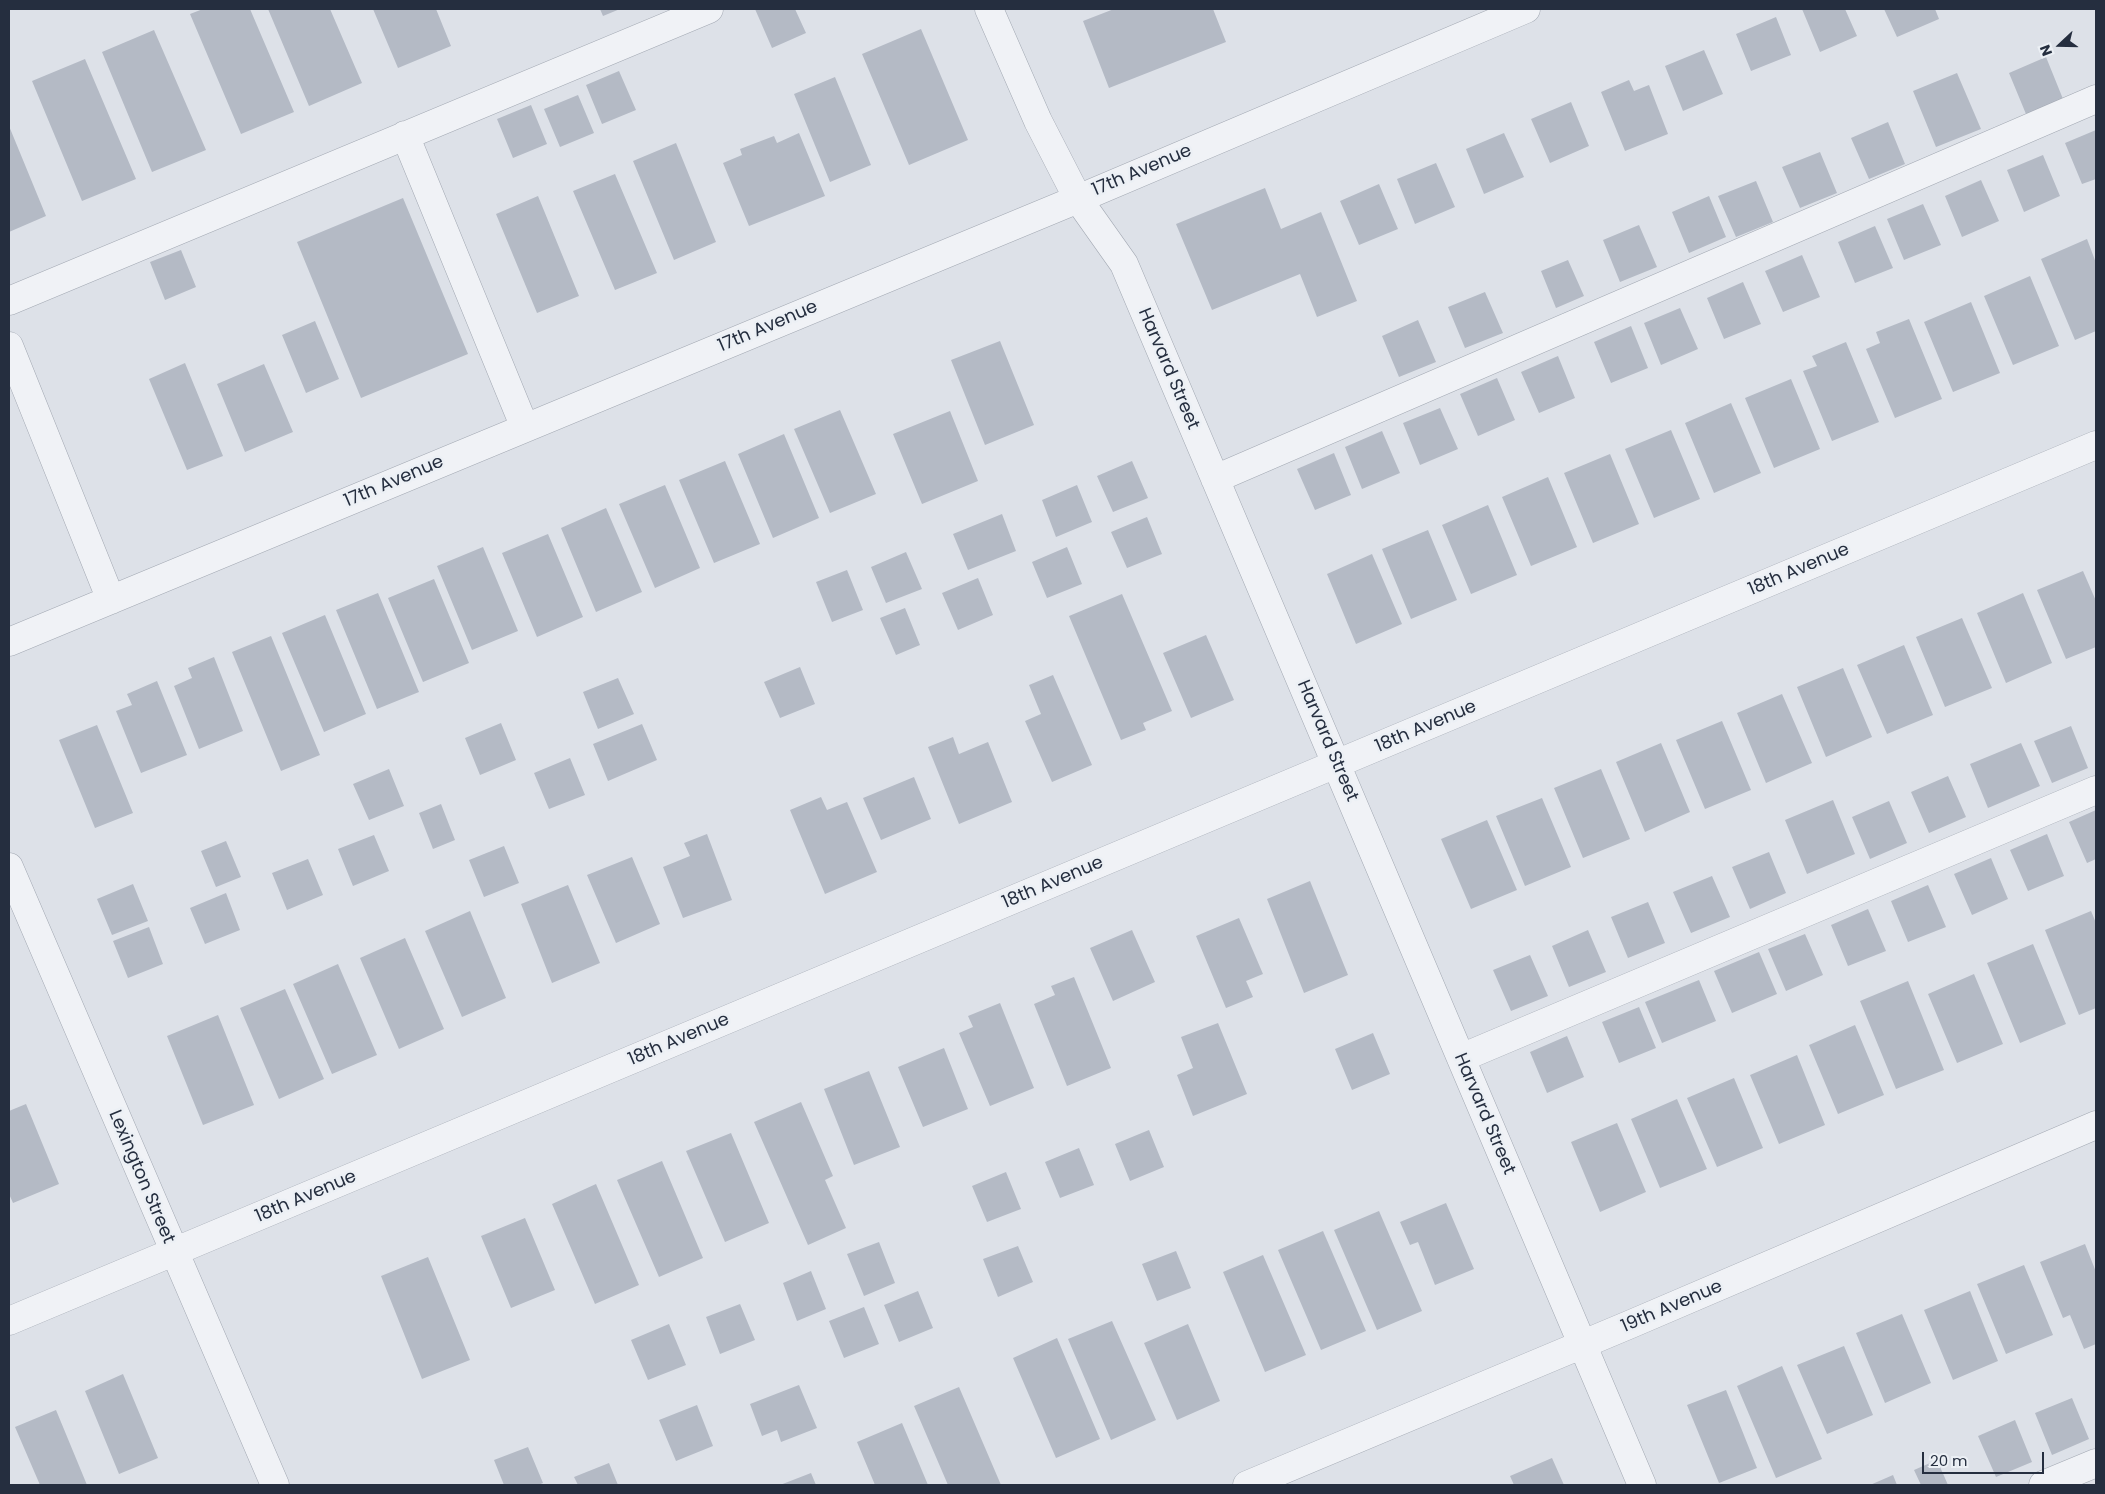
<!DOCTYPE html>
<html>
<head>
<meta charset="utf-8">
<style>
	body { margin:0 }
	#map { position:relative; width:2105px; height:1494px; overflow:hidden; background:#dde1e8; font-family:Poppins,sans-serif }
	canvas { display:block }
	.frame { position:absolute; inset:0; border:10px solid #252e3f; pointer-events:none }
	.north { position:absolute; left:2035px; top:20px; width:50px; height:50px; -webkit-text-stroke:4px #ecf0f5; paint-order:stroke; rotate:249deg; font-size:14px; font-weight:700; line-height:20px; text-align:center; color:#252e3f }
	.north::after { content:''; display:block; margin:auto; width:18px; height:22px; background:#252e3f; clip-path:polygon(50% 0,100% 100%,50% 72%,0 100%) }
	.scale { position:absolute; left:1922px; top:1452px; width:122px; height:22px; box-sizing:border-box; border:2px solid #252e3f; border-top:0; padding-left:6px; font-size:15px; line-height:18px; white-space:nowrap; color:#252e3f; -webkit-text-stroke:4px #ecf0f5; paint-order:stroke }
</style>
</head>
<body>
<div id="map">
<canvas width="2105" height="1494"></canvas>
<div class="frame"></div>
<div class="north">N</div>
<div class="scale">20 m</div>
</div>
<script>
const context = document.querySelector('canvas').getContext('2d');
context.lineJoin = 'round';
function fillPath(path, color) { context.fillStyle = color; context.fill(path, 'evenodd'); }
const shape = rows => new Path2D(rows.map(r => 'M' + r).join(''));
function stroke(path, color, width, dash) { context.strokeStyle = color; context.lineWidth = width; context.lineCap = dash ? 'butt' : 'round'; context.setLineDash(dash || []); context.stroke(path); }
function label(font, color, halo, rows, align = 'center') {
  context.font = font + ' Poppins,sans-serif'; context.lineWidth = 5; context.setLineDash([]); context.textBaseline = 'middle'; context.strokeStyle = halo; context.fillStyle = color; for (const [text, x, y, turn = 0] of rows) {
    context.save(); context.translate(x, y); context.rotate((+turn || 0) * Math.PI / 180); context.textAlign = isNaN(turn) ? turn : align; if (halo) context.strokeText(text, 0, 0); context.fillText(text, 0, 0); context.restore();
  }
}
const building = shape([
	[203,9,250,9,294,112,241,134,190,14],
	[268,9,330,9,362,83,309,106],
	[373,9,436,9,451,46,398,68],
	[600,9,620,9,603,16],
	[755,9,795,9,806,33,772,48],
	[1114,9,1213,9,1226,42,1109,88,1083,21],
	[1802,9,1845,9,1857,36,1820,52],
	[1884,9,1935,9,1939,19,1897,37],
	[1776,17,1791,55,1751,71,1736,34],
	[921,29,968,140,909,165,862,54],
	[154,30,206,150,152,172,102,52],
	[1704,50,1723,94,1683,111,1665,66],
	[2046,57,2063,99,2026,114,2009,73],
	[85,59,136,179,82,201,32,81],
	[619,71,636,110,602,124,586,85],
	[1957,73,1981,129,1936,147,1913,91],
	[835,77,871,165,830,182,794,94],
	[1629,80,1634,91,1649,85,1668,134,1625,151,1601,92],
	[578,95,594,133,560,147,544,109],
	[1571,102,1589,146,1550,163,1531,119],
	[531,105,547,144,513,158,497,119],
	[1888,122,1905,164,1869,179,1851,138],
	[9,126,46,216,9,232],
	[2096,130,2096,179,2082,184,2065,143],
	[799,133,825,196,749,226,723,163,742,155,740,149,774,136,777,143],
	[1504,133,1524,177,1484,194,1466,149],
	[676,143,716,242,674,260,633,161],
	[1820,152,1837,193,1800,208,1782,167],
	[2043,155,2060,196,2024,212,2007,170],
	[1436,163,1455,207,1415,224,1397,179],
	[615,174,657,273,615,290,573,191],
	[1981,180,1999,221,1962,237,1945,196],
	[1756,181,1773,222,1736,237,1718,196],
	[1379,184,1398,229,1359,245,1340,201],
	[1265,188,1281,229,1321,212,1357,301,1317,317,1300,274,1212,310,1176,224],
	[538,196,579,296,537,313,496,214],
	[1709,196,1726,237,1689,253,1672,212],
	[403,198,468,354,361,398,297,242],
	[1923,204,1941,245,1904,260,1887,219],
	[1639,225,1657,267,1620,282,1603,240],
	[1875,226,1893,268,1855,283,1838,242],
	[2087,239,2096,263,2096,331,2075,340,2041,259],
	[181,250,196,287,165,300,150,262],
	[1802,255,1820,297,1783,312,1765,271],
	[1568,260,1584,296,1556,308,1541,271],
	[2030,276,2059,346,2013,365,1984,296],
	[1743,282,1761,324,1724,339,1707,298],
	[1485,292,1503,333,1465,348,1448,307],
	[1971,302,2000,373,1953,392,1924,322],
	[1680,308,1698,349,1661,365,1644,323],
	[1909,319,1942,399,1895,418,1866,349,1880,343,1876,332],
	[1418,320,1436,362,1399,377,1382,336],
	[315,321,339,379,306,393,282,335],
	[1631,326,1648,368,1611,383,1594,342],
	[1000,341,1034,425,985,445,951,360],
	[1846,342,1879,422,1832,441,1803,371,1817,366,1812,356],
	[1558,356,1575,398,1539,413,1521,372],
	[185,363,223,456,187,470,149,379],
	[264,364,293,432,245,452,217,384],
	[1497,378,1515,420,1478,436,1460,394],
	[1791,379,1820,449,1774,468,1745,398],
	[1731,403,1761,473,1714,493,1685,423],
	[1440,408,1458,449,1420,465,1403,423],
	[840,410,876,494,830,513,794,429],
	[950,411,978,481,922,504,893,434],
	[1671,430,1700,499,1654,518,1625,449],
	[1382,431,1400,473,1362,489,1345,447],
	[784,434,819,518,773,538,738,454],
	[1334,453,1351,495,1315,510,1297,469],
	[1610,454,1639,524,1593,543,1564,473],
	[725,461,760,544,714,563,679,480],
	[1132,461,1148,498,1113,512,1097,476],
	[1548,477,1577,547,1531,566,1502,497],
	[665,485,700,568,655,588,619,504],
	[1077,485,1092,522,1056,537,1042,500],
	[1488,505,1517,575,1471,594,1442,525],
	[606,508,642,592,596,612,561,528],
	[1002,514,1016,551,968,570,953,534],
	[1147,517,1162,554,1127,568,1111,532],
	[1428,530,1457,600,1411,619,1382,549],
	[548,534,583,617,537,637,502,553],
	[483,547,518,631,472,650,437,566],
	[1067,547,1082,584,1047,598,1032,562],
	[906,552,922,589,886,603,871,567],
	[1372,554,1402,624,1356,644,1327,574],
	[847,570,863,610,832,622,816,582],
	[2083,571,2096,601,2096,647,2066,659,2037,590],
	[978,578,993,615,958,630,942,593],
	[434,579,469,663,423,682,388,598],
	[378,593,419,692,377,709,336,610],
	[2023,593,2052,663,2006,683,1977,613],
	[1122,594,1172,711,1143,723,1146,730,1121,740,1069,616],
	[905,608,920,645,896,655,880,618],
	[325,615,366,714,324,732,282,633],
	[1962,618,1992,688,1945,707,1916,637],
	[1206,635,1234,700,1191,718,1163,653],
	[271,636,320,755,281,771,232,652],
	[1904,645,1933,715,1887,734,1857,665],
	[214,657,243,731,199,749,174,686,192,678,188,668],
	[800,667,815,704,780,718,764,682],
	[1843,668,1872,737,1826,757,1797,687],
	[1053,675,1092,765,1052,782,1025,721,1041,714,1029,685],
	[618,678,634,714,598,729,583,692],
	[157,681,187,755,141,773,116,711,132,705,127,694],
	[1782,694,1812,763,1766,783,1737,713],
	[1722,721,1751,790,1705,809,1676,740],
	[501,723,516,760,480,775,465,738],
	[642,724,657,760,608,781,593,744],
	[97,725,133,813,95,828,59,740],
	[2071,726,2088,768,2052,783,2034,741],
	[953,737,959,754,988,742,1012,802,959,824,928,747],
	[1661,743,1690,812,1645,832,1616,762],
	[2021,743,2040,786,1988,808,1970,764],
	[570,758,585,795,549,809,534,773],
	[389,769,404,806,369,820,353,784],
	[1601,769,1630,839,1583,858,1554,788],
	[1948,776,1966,817,1929,833,1911,792],
	[914,777,931,819,881,840,863,798],
	[821,797,827,810,847,802,877,872,825,894,790,810],
	[1542,798,1571,867,1525,886,1496,816],
	[1833,800,1855,854,1807,874,1785,820],
	[1889,801,1907,843,1870,859,1852,817],
	[441,804,455,840,433,849,419,813],
	[2096,810,2096,859,2087,863,2069,822],
	[1487,820,1517,890,1471,909,1441,839],
	[707,834,732,900,683,918,663,867,690,856,684,843],
	[2047,834,2064,876,2028,891,2010,850],
	[374,835,389,871,353,886,338,849],
	[226,841,241,877,216,887,201,851],
	[504,846,519,883,484,897,469,860],
	[1769,852,1786,893,1750,909,1732,867],
	[632,857,660,924,616,943,587,875],
	[1991,858,2008,899,1972,915,1954,874],
	[308,859,323,895,287,910,272,873],
	[1712,876,1730,917,1691,933,1673,892],
	[1310,881,1348,975,1304,993,1267,899],
	[133,884,148,921,112,935,97,899],
	[568,885,600,963,552,983,521,904],
	[1928,885,1946,927,1908,942,1891,901],
	[226,893,240,930,205,944,190,908],
	[1648,902,1665,943,1628,958,1611,917],
	[1868,909,1886,951,1848,966,1831,925],
	[470,911,506,998,462,1017,425,931],
	[2091,911,2096,923,2096,1008,2079,1015,2045,930],
	[1239,918,1263,974,1246,981,1253,997,1226,1008,1196,936],
	[149,927,163,964,128,978,113,941],
	[1132,930,1155,982,1113,1001,1090,948],
	[1588,930,1606,972,1569,987,1552,946],
	[1805,934,1823,975,1786,991,1768,949],
	[405,938,444,1029,399,1049,360,958],
	[2033,944,2066,1024,2020,1043,1987,963],
	[1759,952,1777,994,1732,1013,1714,971],
	[1530,955,1548,996,1511,1011,1493,970],
	[338,964,377,1055,332,1074,293,984],
	[1974,974,2003,1044,1957,1063,1928,994],
	[1074,977,1111,1068,1067,1086,1034,1004,1055,995,1051,986],
	[1699,980,1716,1021,1662,1043,1645,1002],
	[1908,981,1944,1070,1896,1089,1860,1001],
	[285,989,324,1079,279,1099,240,1008],
	[1000,1003,1034,1088,990,1106,959,1033,973,1027,968,1016],
	[1639,1007,1656,1048,1619,1063,1602,1022],
	[218,1015,254,1105,203,1125,167,1036],
	[1218,1023,1247,1094,1193,1116,1177,1075,1193,1068,1181,1037],
	[1855,1025,1884,1095,1838,1114,1809,1045],
	[1373,1033,1390,1074,1352,1090,1335,1049],
	[1567,1036,1584,1077,1547,1093,1530,1052],
	[944,1048,968,1109,923,1127,898,1067],
	[1797,1055,1825,1125,1779,1144,1750,1075],
	[869,1071,900,1147,854,1165,824,1089],
	[1734,1078,1763,1148,1717,1167,1687,1098],
	[1677,1099,1707,1169,1660,1188,1631,1119],
	[801,1102,833,1176,825,1180,846,1228,808,1245,754,1122],
	[26,1104,59,1184,13,1203,9,1194,9,1111],
	[1617,1123,1646,1192,1600,1212,1571,1142],
	[1149,1130,1164,1167,1130,1181,1115,1144],
	[731,1133,769,1223,725,1242,686,1151],
	[1079,1148,1094,1185,1060,1198,1045,1162],
	[662,1161,703,1258,659,1277,617,1180],
	[1006,1172,1021,1209,987,1222,972,1186],
	[596,1184,639,1285,595,1304,552,1204],
	[1446,1203,1474,1269,1435,1285,1418,1242,1410,1245,1400,1222],
	[1379,1211,1422,1311,1377,1330,1334,1230],
	[525,1218,555,1290,511,1308,481,1236],
	[1323,1231,1366,1331,1321,1350,1278,1250],
	[879,1242,895,1283,864,1296,847,1254],
	[2085,1244,2096,1272,2096,1344,2084,1349,2070,1315,2063,1318,2040,1262],
	[1018,1246,1033,1282,998,1297,983,1259],
	[1176,1251,1191,1288,1157,1301,1142,1264],
	[1263,1255,1306,1355,1265,1372,1223,1272],
	[428,1257,470,1360,422,1379,381,1276],
	[2024,1265,2053,1335,2006,1354,1977,1284],
	[811,1271,826,1309,797,1321,783,1283],
	[918,1291,933,1328,899,1342,884,1305],
	[1970,1291,1998,1361,1953,1380,1924,1310],
	[740,1304,755,1340,720,1354,706,1317],
	[864,1307,879,1344,844,1358,829,1321],
	[1902,1314,1931,1383,1885,1403,1856,1333],
	[1112,1321,1156,1420,1111,1440,1068,1339],
	[669,1324,686,1365,648,1380,631,1340],
	[1188,1324,1220,1401,1177,1420,1144,1343],
	[1057,1338,1100,1439,1056,1458,1013,1358],
	[1844,1346,1873,1415,1827,1434,1797,1365],
	[1782,1366,1822,1459,1776,1478,1737,1386],
	[123,1374,158,1458,119,1474,85,1391],
	[799,1385,817,1428,781,1442,777,1430,762,1436,750,1404],
	[959,1387,1001,1485,948,1485,914,1406],
	[1726,1390,1757,1468,1719,1483,1687,1405],
	[2072,1398,2089,1439,2052,1455,2035,1413],
	[697,1405,713,1446,676,1461,659,1420],
	[56,1410,87,1485,40,1485,15,1427],
	[2015,1420,2032,1462,1996,1477,1978,1436],
	[902,1423,928,1485,875,1485,857,1442],
	[528,1447,543,1483,538,1485,504,1485,494,1460],
	[1552,1458,1564,1485,1514,1485,1510,1476],
	[1937,1460,1948,1485,1921,1485,1914,1470],
	[609,1463,618,1485,578,1485,574,1477],
	[811,1473,816,1485,780,1485],
	[1893,1475,1897,1485,1870,1485]
]);
const minor = shape([
	[989,9,1038,121,1078,199,1124,264,1642,1485],
	[405,135,525,428],
	[9,301,709,9],
	[9,346,111,600],
	[1215,479,2096,99],
	[9,642,1078,199,1526,9],
	[9,867,275,1485],
	[1461,1058,2096,790],
	[9,1321,2096,445],
	[1247,1485,1631,1324,2096,1125],
	[2043,1485,2096,1463]
]);
const streetNames = [
	["17th Avenue",1142,171,-23],
	["17th Avenue",768,327,-23],
	["Harvard Street",1168,369,67],
	["17th Avenue",394,482,-23],
	["18th Avenue",1799,570,-23],
	["18th Avenue",1426,727,-23],
	["Harvard Street",1327,741,67],
	["18th Avenue",1053,883,-23],
	["18th Avenue",679,1040,-23],
	["Harvard Street",1484,1114,67],
	["Lexington Street",141,1177,67],
	["18th Avenue",306,1197,-23],
	["19th Avenue",1672,1307,-23]
];
fillPath(building, '#b4bac5');
stroke(minor, '#a2a8b2', 29);
stroke(minor, '#f0f2f6', 28);
label('18px', '#252e3f', '#ecf0f5', streetNames);
</script>
</body>
</html>
